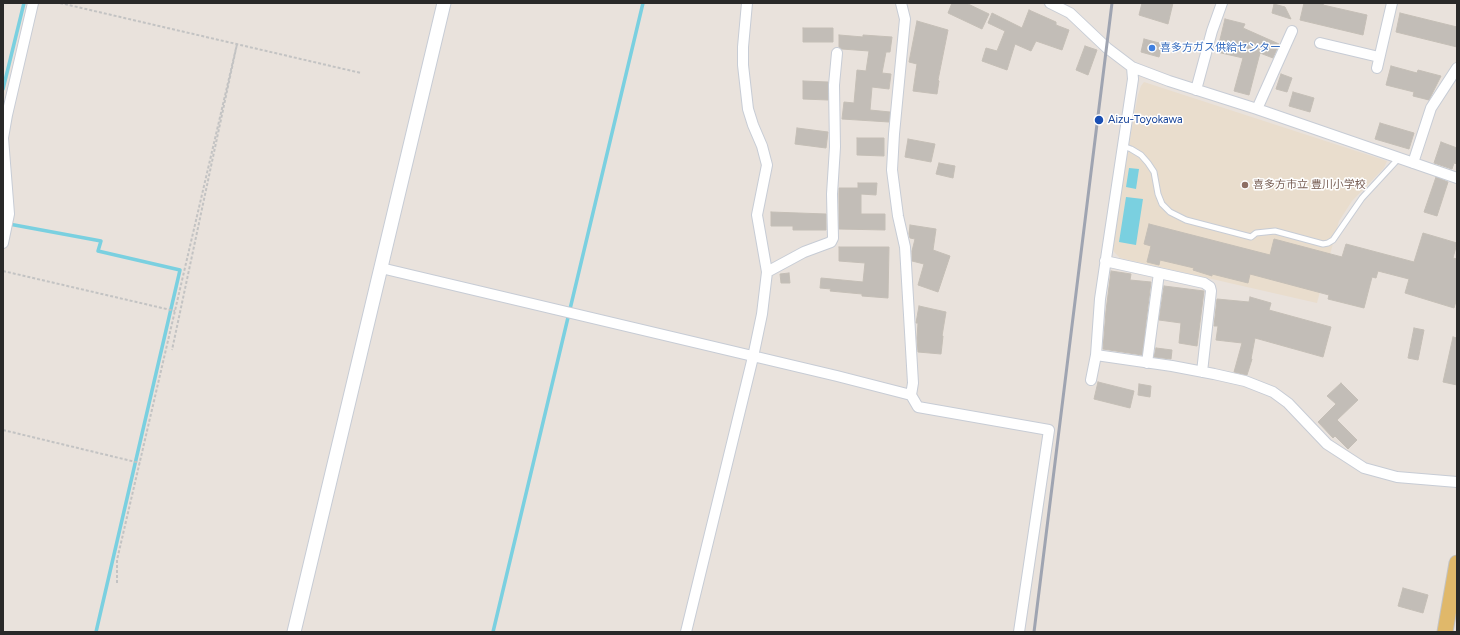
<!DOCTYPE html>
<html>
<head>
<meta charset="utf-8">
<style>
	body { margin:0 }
	#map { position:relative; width:1460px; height:635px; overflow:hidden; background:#e9e2dc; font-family:Figtree,sans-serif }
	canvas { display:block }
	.frame { position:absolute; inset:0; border:4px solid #292929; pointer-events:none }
</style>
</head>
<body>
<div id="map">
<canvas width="1460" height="635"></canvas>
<div class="frame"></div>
</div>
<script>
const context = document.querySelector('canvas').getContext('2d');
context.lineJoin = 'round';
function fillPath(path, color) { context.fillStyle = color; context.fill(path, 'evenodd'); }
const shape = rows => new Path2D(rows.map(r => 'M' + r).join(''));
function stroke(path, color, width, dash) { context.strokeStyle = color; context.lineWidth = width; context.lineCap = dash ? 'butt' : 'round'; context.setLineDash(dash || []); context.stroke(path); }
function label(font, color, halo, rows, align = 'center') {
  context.font = font + ' Figtree,"Noto Sans JP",sans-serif'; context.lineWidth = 3; context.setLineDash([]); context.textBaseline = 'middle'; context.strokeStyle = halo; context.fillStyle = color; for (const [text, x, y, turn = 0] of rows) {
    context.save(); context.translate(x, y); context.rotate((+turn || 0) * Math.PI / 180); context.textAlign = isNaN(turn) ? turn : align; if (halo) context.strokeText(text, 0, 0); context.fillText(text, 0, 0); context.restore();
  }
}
const education = shape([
	[1144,82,1387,161,1384,168,1352,201,1339,221,1317,303,1120,258,1114,252,1111,245,1125,165,1138,95,1141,86]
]);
const water = shape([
	[1129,168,1139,169,1136,189,1126,187],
	[1126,197,1143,199,1136,245,1119,242]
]);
const stream = shape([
	[3,89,24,3],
	[9,224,101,241,98,251,180,270,96,632],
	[493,632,643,3]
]);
const building = shape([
	[952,3,966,3,989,14,982,29,948,13,952,3],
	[1142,3,1173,3,1168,24,1139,15,1142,3],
	[1304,3,1324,3,1323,5,1367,15,1363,35,1300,20,1304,3],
	[1274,4,1285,7,1291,19,1272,13,1274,4],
	[1029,10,1056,22,1056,25,1069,30,1062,50,1036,41,1031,51,1015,44,1007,70,982,61,986,48,997,51,1005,31,988,23,992,13,1022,28,1029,10],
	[1400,13,1457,27,1457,47,1396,32,1400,13],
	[1225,19,1245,24,1243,28,1279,44,1273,58,1260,53,1249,95,1234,91,1243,58,1217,52,1225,19],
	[917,21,948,30,938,80,939,81,937,94,913,91,917,64,909,62,917,21],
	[803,28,833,28,833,42,803,42,803,28],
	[839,35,863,37,863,35,892,37,890,52,886,52,882,73,891,74,889,89,872,87,870,110,890,112,889,122,842,119,844,102,854,103,857,70,866,71,869,51,842,49,839,47,839,35],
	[1144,39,1163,44,1159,57,1141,52,1144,39],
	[1085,46,1097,50,1088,75,1076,70,1085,46],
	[1391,66,1417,73,1418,70,1441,76,1429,100,1413,96,1414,92,1386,85,1391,66],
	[1281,74,1292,78,1287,92,1276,89,1281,74],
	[803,81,828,82,828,100,803,99,803,81],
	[1293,92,1314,98,1310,112,1289,106,1293,92],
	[1380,123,1414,133,1409,149,1375,139,1380,123],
	[797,128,828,132,826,148,795,144,797,128],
	[857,138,884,138,884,156,857,155,857,138],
	[908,139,935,144,931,162,905,157,908,139],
	[1441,142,1457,148,1457,164,1454,163,1452,169,1434,163,1441,142],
	[939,163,955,166,953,178,936,174,939,163],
	[1436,177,1448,182,1437,216,1424,212,1436,177],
	[858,183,877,183,876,195,861,194,861,214,885,214,885,230,839,229,839,188,858,188,858,183],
	[771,212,826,214,826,230,793,230,793,226,771,226,771,212],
	[1149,224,1270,255,1274,239,1342,257,1346,244,1414,262,1423,233,1457,243,1453,258,1457,259,1457,298,1454,308,1405,293,1409,279,1378,271,1376,278,1372,277,1364,308,1328,299,1329,295,1250,274,1248,283,1212,274,1212,276,1193,270,1194,268,1160,260,1159,265,1147,262,1151,246,1144,244,1149,224],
	[910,225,936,229,933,250,950,256,938,292,918,285,924,264,912,261,912,251,915,239,910,238,909,234,910,225],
	[839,247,889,247,888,298,862,296,862,294,830,291,831,289,820,288,821,278,863,282,865,263,839,261,839,247],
	[1111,271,1131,274,1130,280,1151,282,1142,355,1103,349,1106,311,1111,271],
	[789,273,790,283,781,283,780,274,789,273],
	[1164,286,1204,291,1197,346,1179,343,1181,323,1159,320,1164,286],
	[1250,297,1271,303,1269,310,1331,327,1323,357,1255,338,1251,359,1252,359,1247,375,1234,372,1242,343,1216,340,1218,326,1214,326,1217,299,1249,302,1250,297],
	[919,306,946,312,942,336,943,336,941,354,918,352,917,338,918,323,916,323,919,306],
	[1414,328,1424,330,1418,360,1408,358,1414,328],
	[1453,337,1457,338,1457,385,1443,382,1453,337],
	[1156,348,1172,350,1171,359,1154,357,1156,348],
	[1098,382,1134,391,1130,408,1094,399,1098,382],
	[1341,383,1358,400,1337,420,1357,440,1348,449,1335,436,1333,438,1318,422,1336,404,1327,396,1341,383],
	[1139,384,1151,386,1150,397,1138,395,1139,384],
	[1403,588,1428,595,1423,613,1398,606,1403,588]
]);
const path = shape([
	[60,3,361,73],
	[3,271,175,311],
	[3,430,140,463],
	[117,583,117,560,237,44,172,350]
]);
const lane = shape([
	[1123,146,1131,149,1141,155,1148,163,1154,172,1158,194,1162,204,1170,212,1186,220,1251,237,1256,233,1275,231,1323,244,1328,243,1333,240,1362,198,1399,158]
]);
const street = shape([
	[901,3,905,19,894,134,892,170,898,216,905,247,913,383,911,395,918,407,1049,430,1019,632],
	[1050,3,1070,13,1107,48,1132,67,1169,81,1257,109,1457,178],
	[1320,43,1379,57],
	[1377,68,1392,3],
	[1196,90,1212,31,1222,3],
	[1257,109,1292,31],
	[1413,163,1431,108,1457,68],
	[3,243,9,214,3,138,7,115,33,3],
	[1105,261,1204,283,1210,287,1211,291,1202,372],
	[381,268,837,376,911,395],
	[767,272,804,252,831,242,833,238,832,194,835,147,834,85,837,53],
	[1096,355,1172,366,1214,374,1245,381,1273,392,1288,403,1327,444,1364,468,1397,477,1457,482],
	[1147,363,1159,273],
	[1091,380,1096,355,1100,299,1107,252,1133,79,1132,67],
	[686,632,753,357,762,314,767,272,757,215,767,165,762,146,753,125,748,109,743,65,743,47,747,3]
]);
const secondary = shape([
	[294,632,444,3]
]);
const primary = shape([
	[1445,632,1457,563]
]);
const rail = shape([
	[1034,632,1112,3]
]);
const markers = [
	[1152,48,4,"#3f7fe0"],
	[1099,120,5,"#1a4fb4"],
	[1245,185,4,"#8d6e63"]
];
const shopNames = [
	["喜多方ガス供給センター",1160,48]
];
const transitNames = [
	["Aizu-Toyokawa",1108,120]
];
const educationNames = [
	["喜多方市立 豊川小学校",1253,185]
];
fillPath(education, '#e9ddcd');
fillPath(water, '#7ad0e0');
stroke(stream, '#7ad0e0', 3.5);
fillPath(building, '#c2bdb7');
stroke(building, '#c4beb6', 1);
stroke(lane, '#c7ccd5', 7);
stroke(street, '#c7ccd5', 12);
stroke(secondary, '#c7ccd5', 15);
stroke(primary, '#c3c3c3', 17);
stroke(path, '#c3c3c3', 2, [3, 2]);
stroke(lane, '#fff', 5);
stroke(street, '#fff', 10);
stroke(secondary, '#fff', 13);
stroke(primary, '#e0b86a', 15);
stroke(rail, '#9fa4b1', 3);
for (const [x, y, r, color] of markers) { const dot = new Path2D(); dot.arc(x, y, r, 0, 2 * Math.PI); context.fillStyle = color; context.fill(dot); stroke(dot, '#fff', 1.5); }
label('11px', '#366cbe', '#fff', shopNames, 'left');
label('11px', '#164399', '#fff', transitNames, 'left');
label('11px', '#785e54', '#fff', educationNames, 'left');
</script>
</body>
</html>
